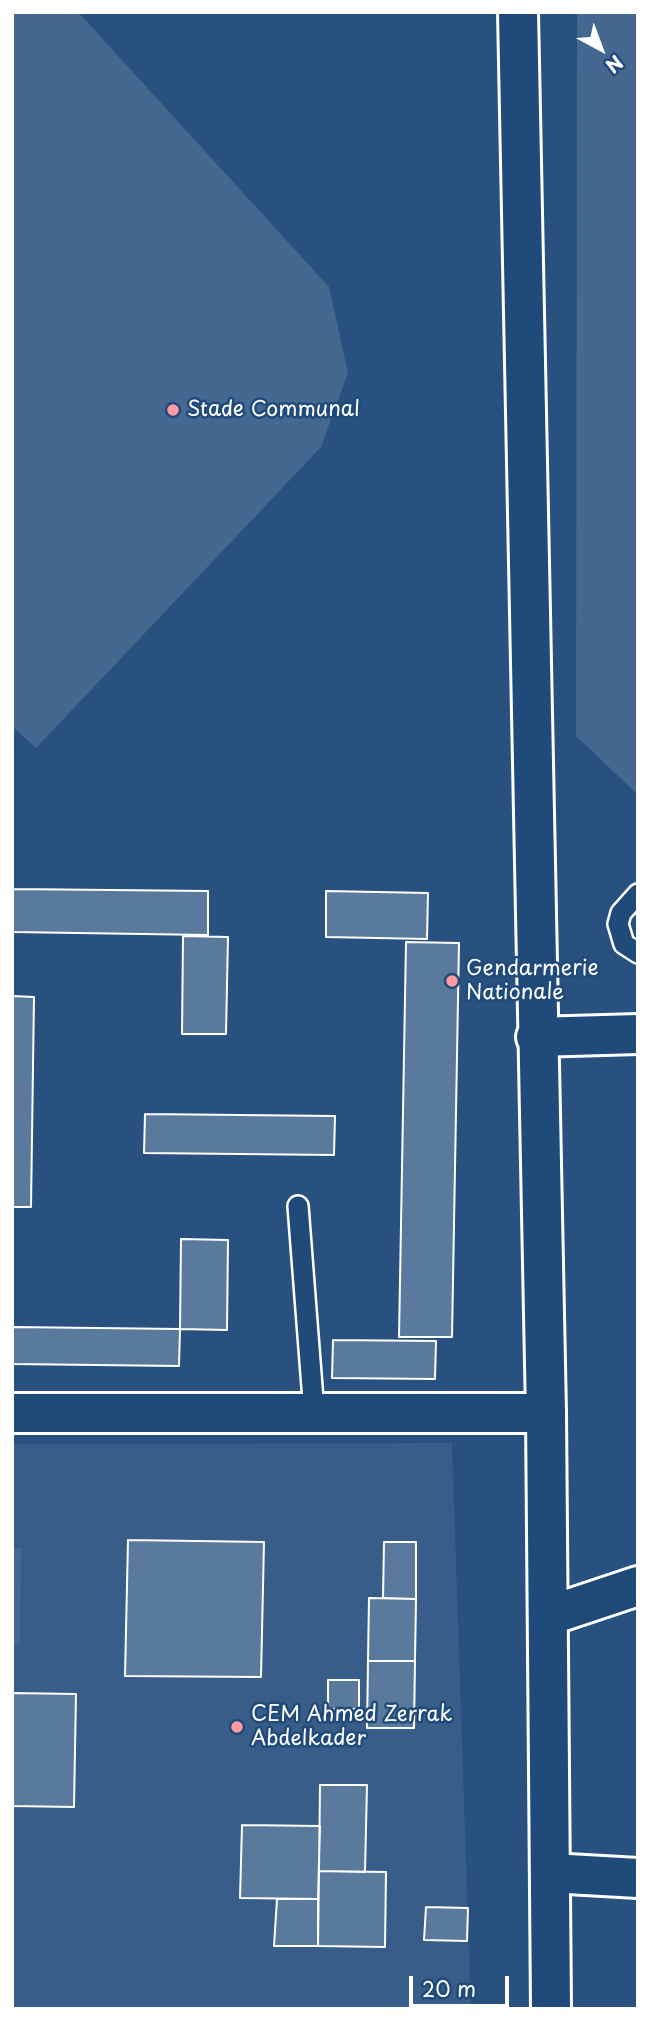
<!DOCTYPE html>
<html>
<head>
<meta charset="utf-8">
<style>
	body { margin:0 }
	#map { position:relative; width:650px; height:2021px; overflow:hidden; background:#28517f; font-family:"Playpen Sans",sans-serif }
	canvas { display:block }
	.frame { position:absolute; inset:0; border:14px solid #fff; pointer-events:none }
	.north { position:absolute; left:566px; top:14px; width:70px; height:70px; -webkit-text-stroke:5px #1f4a7a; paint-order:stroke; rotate:139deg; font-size:19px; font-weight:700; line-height:28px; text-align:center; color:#fff }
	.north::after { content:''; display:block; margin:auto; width:24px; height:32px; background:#fff; clip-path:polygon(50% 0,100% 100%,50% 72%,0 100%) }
	.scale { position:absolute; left:409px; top:1976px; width:100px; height:32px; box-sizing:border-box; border:4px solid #fff; border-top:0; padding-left:9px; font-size:21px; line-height:24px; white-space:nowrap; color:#fff; -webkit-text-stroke:5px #1f4a7a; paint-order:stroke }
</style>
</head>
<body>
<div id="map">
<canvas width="650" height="2021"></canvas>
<div class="frame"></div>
<div class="north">N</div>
<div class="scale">20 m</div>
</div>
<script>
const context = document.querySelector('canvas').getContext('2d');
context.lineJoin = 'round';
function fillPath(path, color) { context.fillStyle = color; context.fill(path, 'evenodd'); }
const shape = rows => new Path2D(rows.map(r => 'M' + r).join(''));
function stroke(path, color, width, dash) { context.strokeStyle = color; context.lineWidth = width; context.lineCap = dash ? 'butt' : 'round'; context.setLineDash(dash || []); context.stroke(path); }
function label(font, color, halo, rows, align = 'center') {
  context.font = font + ' "Playpen Sans",sans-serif'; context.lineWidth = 5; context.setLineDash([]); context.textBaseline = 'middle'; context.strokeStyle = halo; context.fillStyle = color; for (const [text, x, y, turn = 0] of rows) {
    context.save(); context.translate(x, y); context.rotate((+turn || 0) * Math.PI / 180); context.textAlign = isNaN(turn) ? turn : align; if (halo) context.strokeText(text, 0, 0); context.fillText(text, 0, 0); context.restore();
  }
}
const built = shape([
	[452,1443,471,2009,12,2009,12,1444]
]);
const green = shape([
	[12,12,78,12,329,287,348,373,321,447,36,748,12,726],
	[577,12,638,12,638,795,576,736],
	[12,1548,21,1548,20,1645,12,1645]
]);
const building = shape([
	[13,889,208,891,208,935,12,932,13,889],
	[326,891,428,893,427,939,326,937,326,891],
	[183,936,228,937,226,1034,182,1034,183,936],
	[406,942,459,943,452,1337,399,1337,406,942],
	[12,996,34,997,31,1207,12,1207,12,996],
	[145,1114,335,1116,334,1155,144,1153,145,1114],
	[181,1239,228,1240,227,1330,180,1329,181,1239],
	[12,1327,180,1329,179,1366,12,1364,12,1327],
	[333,1340,436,1341,435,1379,332,1378,333,1340],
	[128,1540,264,1542,261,1677,125,1676,128,1540],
	[384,1542,416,1542,416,1599,383,1598,384,1542],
	[369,1598,416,1599,415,1661,368,1661,369,1598],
	[368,1661,415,1661,414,1728,367,1728,368,1661],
	[328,1680,359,1680,359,1709,328,1709,328,1680],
	[12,1693,76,1694,74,1807,12,1806,12,1693],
	[320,1785,367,1785,365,1872,319,1871,320,1785],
	[242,1825,320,1826,318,1899,240,1898,242,1825],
	[319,1871,386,1872,385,1947,318,1946,319,1871],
	[277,1899,318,1899,318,1946,274,1946,277,1899],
	[426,1907,468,1908,467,1941,424,1940,426,1907]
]);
const service = shape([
	[638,894,621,913,618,924,624,944,638,953],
	[298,1206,314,1413]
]);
const minor = shape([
	[536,1037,638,1034],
	[12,1413,546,1413],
	[548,1616,638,1586],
	[550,1873,638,1878]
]);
const tertiary = shape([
	[518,12,546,1413,551,2009]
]);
const markers = [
	[173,410,7,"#ff9aa2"],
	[452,981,7,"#ff9aa2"],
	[237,1727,7,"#ff9aa2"]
];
const poiNames = [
	["Stade Communal",187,410],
	["Gendarmerie",466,969],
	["Nationale",466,993],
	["CEM Ahmed Zerrak",251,1715],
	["Abdelkader",251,1739]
];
fillPath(built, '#375d88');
fillPath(green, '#446890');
fillPath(building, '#5a7a9d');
stroke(building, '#fff', 2);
stroke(service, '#fff', 24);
stroke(minor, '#fff', 44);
stroke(tertiary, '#fff', 44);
stroke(service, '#1f4a7a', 19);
stroke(minor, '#1f4a7a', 38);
stroke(tertiary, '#1f4a7a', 38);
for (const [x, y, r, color] of markers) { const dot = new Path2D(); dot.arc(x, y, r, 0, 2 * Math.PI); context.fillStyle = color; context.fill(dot); stroke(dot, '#1f4a7a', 2.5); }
label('21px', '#fff', '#1f4a7a', poiNames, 'left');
</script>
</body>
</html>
